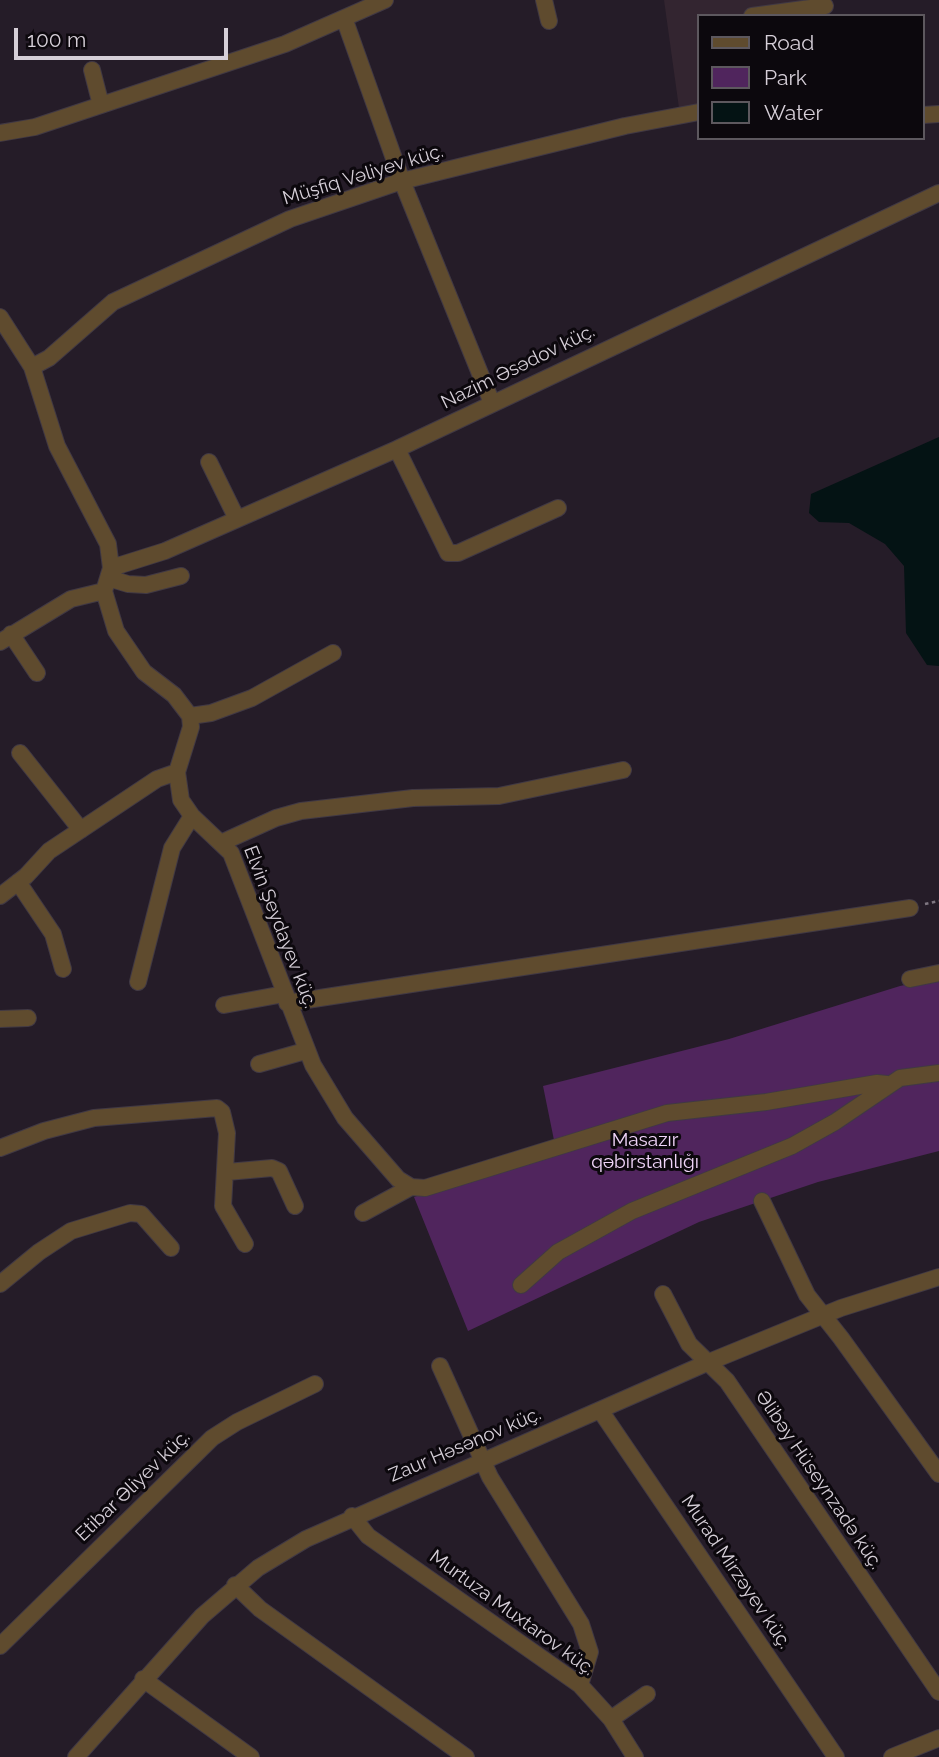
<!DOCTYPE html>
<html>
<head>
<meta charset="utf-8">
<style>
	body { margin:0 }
	#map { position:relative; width:939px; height:1757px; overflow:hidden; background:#251c28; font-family:Raleway,sans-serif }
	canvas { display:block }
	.legend { position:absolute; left:697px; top:14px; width:228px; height:126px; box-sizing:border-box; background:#0c080d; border:2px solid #5d585e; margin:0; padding:9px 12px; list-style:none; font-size:21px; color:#d6cfd8 }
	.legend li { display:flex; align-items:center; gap:14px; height:35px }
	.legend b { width:35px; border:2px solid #5d585e }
	.scale { position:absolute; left:14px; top:28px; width:214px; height:32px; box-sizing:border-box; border:4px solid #d6cfd8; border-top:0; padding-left:9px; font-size:21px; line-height:24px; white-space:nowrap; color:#d6cfd8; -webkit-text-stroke:5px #0c080d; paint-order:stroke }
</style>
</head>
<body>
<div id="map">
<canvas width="939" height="1757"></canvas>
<ul class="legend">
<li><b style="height:9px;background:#5f4b2e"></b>Road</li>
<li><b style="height:19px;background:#50255d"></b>Park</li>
<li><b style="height:19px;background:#041314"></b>Water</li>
</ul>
<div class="scale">100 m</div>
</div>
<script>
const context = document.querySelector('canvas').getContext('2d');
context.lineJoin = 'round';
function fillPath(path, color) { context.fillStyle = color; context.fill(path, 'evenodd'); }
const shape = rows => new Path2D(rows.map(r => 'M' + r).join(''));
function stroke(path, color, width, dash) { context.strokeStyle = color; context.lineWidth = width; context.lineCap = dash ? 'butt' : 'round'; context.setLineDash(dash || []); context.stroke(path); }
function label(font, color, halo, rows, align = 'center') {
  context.font = font + ' Raleway,sans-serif'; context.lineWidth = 6; context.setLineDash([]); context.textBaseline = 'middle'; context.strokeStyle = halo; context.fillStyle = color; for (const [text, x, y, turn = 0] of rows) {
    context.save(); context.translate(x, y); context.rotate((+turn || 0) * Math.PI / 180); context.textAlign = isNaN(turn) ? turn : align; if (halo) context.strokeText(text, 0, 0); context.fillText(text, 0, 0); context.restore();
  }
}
const education = shape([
	[664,0,818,0,820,16,699,16,699,105,679,108]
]);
const green = shape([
	[939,978,939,1151,818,1182,699,1222,468,1331,414,1197,556,1150,543,1086,729,1039,900,986]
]);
const water = shape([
	[939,437,939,666,927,665,906,633,904,566,885,544,849,523,819,522,809,513,811,494]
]);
const path = shape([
	[925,904,939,901]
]);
const minor = shape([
	[544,0,549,21],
	[752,16,825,6],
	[344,18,402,181,492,403],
	[92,70,101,105],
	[923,115,939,114],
	[0,133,35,127,285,44,385,0],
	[0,317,32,367,57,446,108,544,111,568,104,591,116,631,144,672,174,695,190,716,191,727,177,772,181,800,192,816,231,853,313,1065,345,1118,398,1179,411,1187,425,1188,667,1113,766,1102,877,1083,887,1084],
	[32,367,49,358,113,302,290,219,402,181,625,126,699,112],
	[397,449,448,553,458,553,558,508],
	[209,462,237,519],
	[111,568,165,551,397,449,939,193],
	[108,578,128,584,146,585,181,576],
	[11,634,37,673],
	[0,642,71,599,104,591],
	[190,716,211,713,252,698,333,653],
	[20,753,81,830],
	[223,842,276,818,301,811,413,798,499,796,623,770],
	[18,882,53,934,63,969],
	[0,896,26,876,49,851,157,779,177,772],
	[910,979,939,973],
	[138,982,172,848,192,816],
	[287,1003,910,908],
	[224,1005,284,994],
	[0,1019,28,1018],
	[259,1064,305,1051],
	[0,1148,44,1131,94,1118,217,1108,222,1112,227,1133,223,1206,245,1244],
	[227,1172,272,1168,279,1171,295,1206],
	[762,1201,807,1295,841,1338,939,1474],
	[363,1213,411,1187],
	[0,1284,39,1252,71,1231,130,1213,141,1214,171,1248],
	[521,1285,558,1252,632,1211,792,1146,835,1122,900,1078,939,1073],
	[663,1294,689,1344,727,1381,939,1692],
	[440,1366,490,1477,581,1624,590,1652,580,1685],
	[600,1410,836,1757],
	[352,1516,368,1536,580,1685,611,1719,635,1757],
	[235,1585,260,1609,466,1757],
	[0,1646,212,1438,237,1422,315,1384],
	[143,1679,251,1757],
	[611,1719,647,1694],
	[76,1757,202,1616,258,1568,306,1539,709,1362,841,1308,939,1277],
	[892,1757,939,1738]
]);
const streetNames = [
	["Müşfiq Vəliyev küç.",363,175,-17],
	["Nazim Əsədov küç.",518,367,-26],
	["Elvin Şeydayev küç.",280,927,69],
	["Zaur Həsənov küç.",465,1445,-23],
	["Əlibəy Hüseynzadə küç.",819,1480,56],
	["Etibar Əliyev küç.",133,1486,-44],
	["Murad Mirzəyev küç.",736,1572,56],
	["Murtuza Muxtarov küç.",512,1613,36]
];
const parkNames = [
	["Masazır",645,1140],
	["qəbirstanlığı",645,1162]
];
fillPath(education, '#332530');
fillPath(green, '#50255d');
fillPath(water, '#041314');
stroke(minor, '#413944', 18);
stroke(path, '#7f7782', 2.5, [3.5, 3.5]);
stroke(minor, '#5f4b2e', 16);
label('19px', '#d6cfd8', '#0c080d', streetNames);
label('19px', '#f1d5fa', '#0c080d', parkNames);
</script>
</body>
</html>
